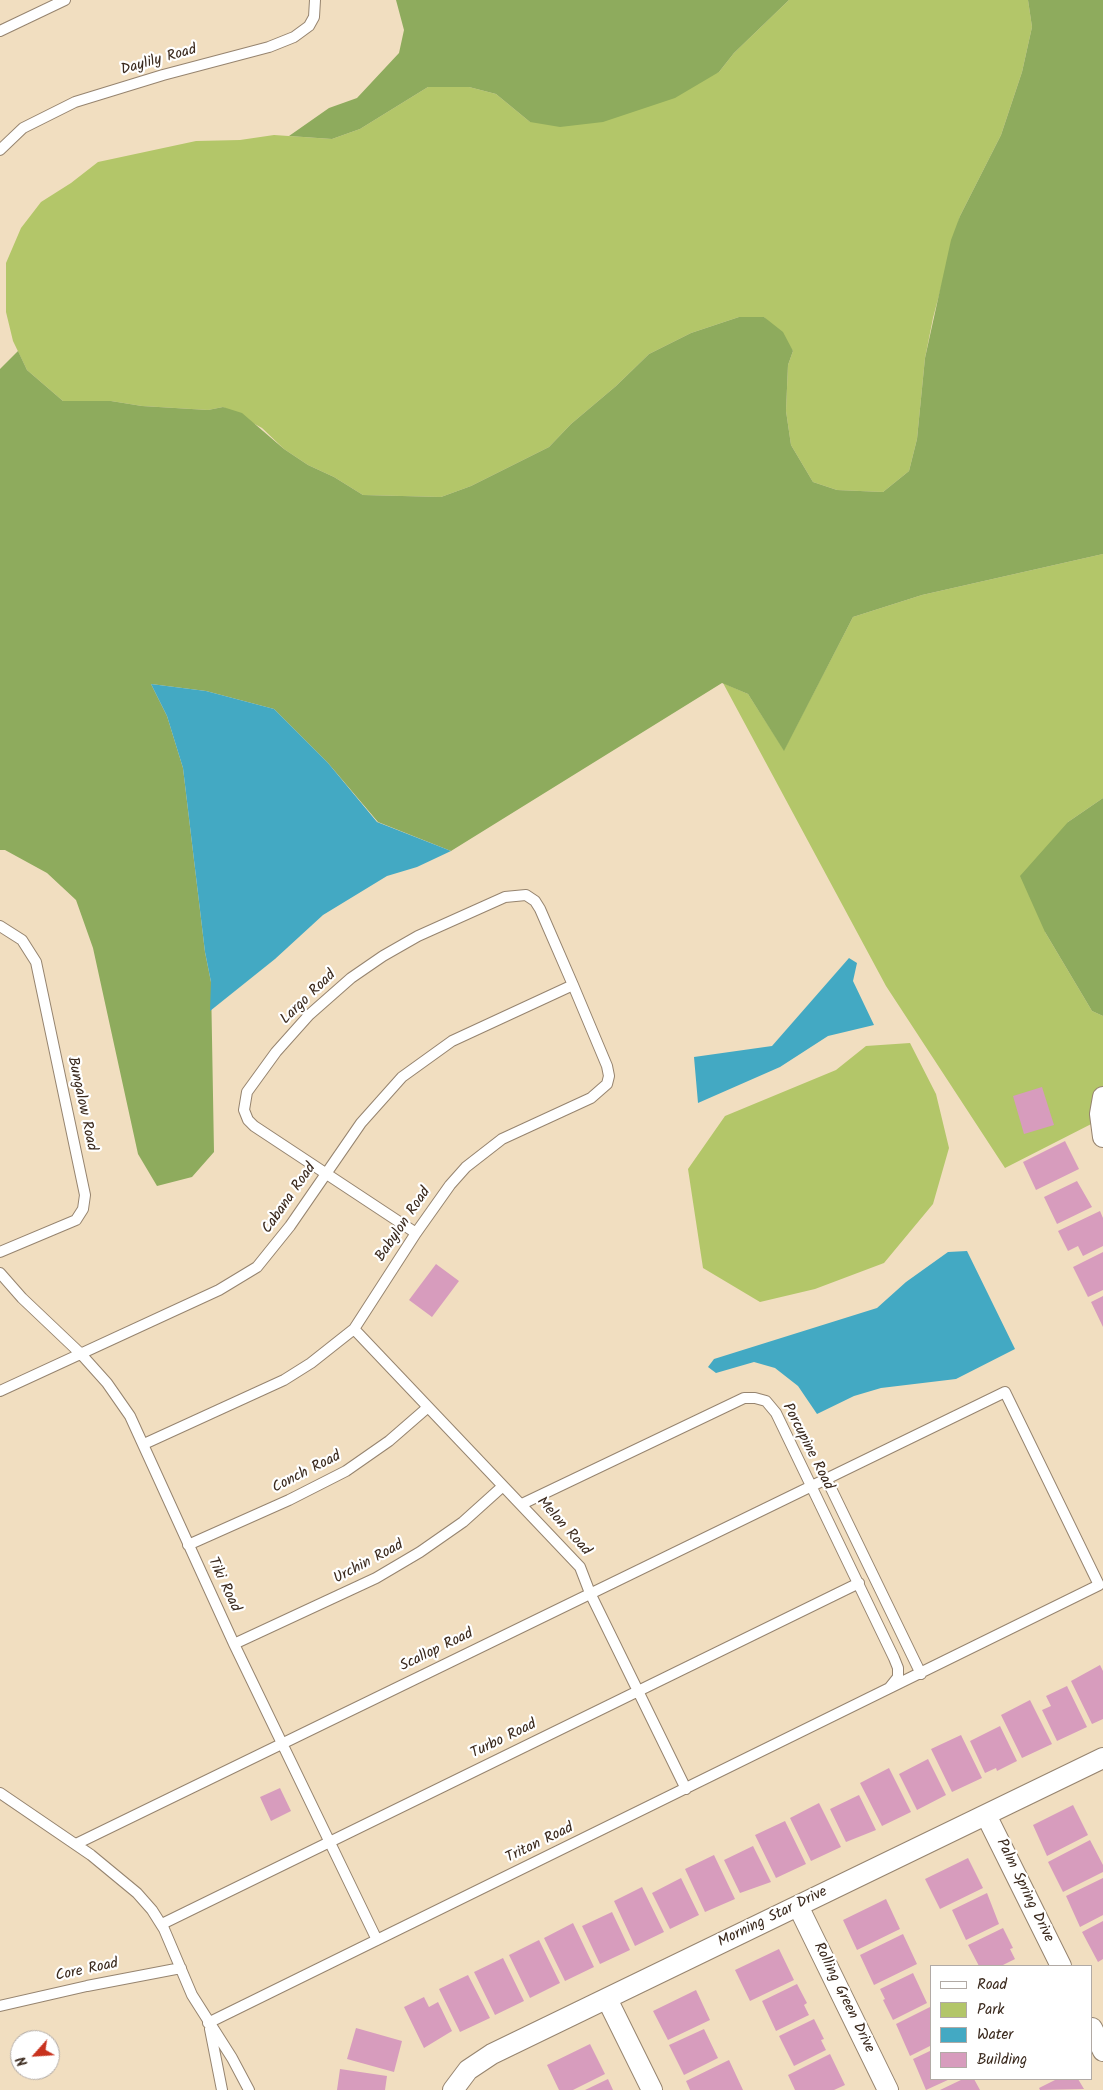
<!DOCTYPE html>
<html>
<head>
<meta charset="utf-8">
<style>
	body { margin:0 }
	#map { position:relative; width:1103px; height:2090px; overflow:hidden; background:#f1dec0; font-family:Kalam,sans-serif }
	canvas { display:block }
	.legend { position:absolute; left:930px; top:1965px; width:162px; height:115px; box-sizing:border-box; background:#fff; border:1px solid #b1aaa5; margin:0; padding:6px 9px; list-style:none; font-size:15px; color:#3b2a1e }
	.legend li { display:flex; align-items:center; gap:10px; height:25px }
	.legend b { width:25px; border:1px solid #b1aaa5 }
	.north { position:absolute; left:10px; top:2030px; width:50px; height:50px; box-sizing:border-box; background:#fff; border:1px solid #b1aaa5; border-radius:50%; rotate:244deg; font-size:14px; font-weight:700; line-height:20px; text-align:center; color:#3b2a1e }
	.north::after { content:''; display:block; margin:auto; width:18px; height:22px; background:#c8321e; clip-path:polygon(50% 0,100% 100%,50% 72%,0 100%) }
</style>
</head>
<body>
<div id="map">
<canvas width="1103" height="2090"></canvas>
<ul class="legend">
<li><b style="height:6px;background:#fff"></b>Road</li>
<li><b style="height:14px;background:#b3c669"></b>Park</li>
<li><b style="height:14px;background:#43a9c3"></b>Water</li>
<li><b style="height:14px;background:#d79cbd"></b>Building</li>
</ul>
<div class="north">N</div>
</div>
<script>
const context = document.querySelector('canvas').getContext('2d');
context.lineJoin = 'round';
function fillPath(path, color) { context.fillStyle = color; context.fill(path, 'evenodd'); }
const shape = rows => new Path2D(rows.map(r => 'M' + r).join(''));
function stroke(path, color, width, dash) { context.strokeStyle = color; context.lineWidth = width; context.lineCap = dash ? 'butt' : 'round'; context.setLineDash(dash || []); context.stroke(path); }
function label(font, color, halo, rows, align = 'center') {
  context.font = font + ' Kalam,sans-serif'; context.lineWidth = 4.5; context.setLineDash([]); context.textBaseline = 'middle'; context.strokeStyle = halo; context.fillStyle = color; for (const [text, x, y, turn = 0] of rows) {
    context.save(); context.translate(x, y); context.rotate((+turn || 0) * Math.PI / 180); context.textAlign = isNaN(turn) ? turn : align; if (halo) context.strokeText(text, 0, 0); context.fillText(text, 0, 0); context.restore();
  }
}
const green = shape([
	[789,0,1028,0,1032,27,1022,72,1001,135,960,216,933,318,925,358,917,439,909,471,883,492,837,490,813,482,791,445,786,411,788,365,793,351,764,317,739,317,691,333,649,354,616,386,571,424,549,447,471,486,441,497,363,495,334,477,308,465,284,449,262,428,223,407,208,410,142,406,111,401,63,401,27,370,13,341,6,312,6,263,21,228,41,202,71,183,98,162,196,141,240,140,274,135,332,139,360,129,428,87,469,87,496,94,530,122,719,72,734,53],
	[1103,554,1103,798,1068,822,1045,932,1092,1011,1103,1016,1103,1118,1005,1168,886,986,723,683,748,694,784,750,853,617,922,595],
	[910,1043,936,1094,949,1148,933,1204,884,1263,815,1289,760,1302,703,1268,688,1169,725,1116,836,1070,866,1046]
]);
const forest = shape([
	[396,0,789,0,734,53,719,72,675,98,603,122,560,127,530,122,496,94,469,87,428,87,360,129,332,139,289,136,329,108,357,98,399,53,404,30],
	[1028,0,1103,0,1103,554,922,595,853,617,784,751,748,694,722,683,451,851,378,822,328,763,274,709,206,691,151,684,167,716,183,768,205,952,211,982,214,1152,192,1177,157,1186,138,1154,93,948,76,900,47,873,5,850,0,850,0,369,18,351,27,370,63,401,111,401,142,406,208,410,223,407,242,413,284,449,308,465,334,477,363,495,441,497,471,486,549,447,571,424,616,386,649,354,691,333,739,317,764,317,783,332,793,351,788,365,786,411,791,445,813,482,837,490,883,492,909,471,917,439,925,358,951,240,960,216,1001,135,1022,72,1032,27],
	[1103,798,1103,1016,1092,1011,1045,932,1020,876,1068,822]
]);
const water = shape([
	[151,684,206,691,274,709,328,763,377,822,451,851,417,867,387,876,323,915,275,959,210,1011,211,982,205,952,183,768,167,716],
	[849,958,857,963,853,981,874,1025,828,1036,780,1067,698,1103,694,1057,772,1046],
	[967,1251,1015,1349,956,1379,881,1388,854,1396,817,1414,798,1386,775,1368,754,1362,716,1373,708,1367,714,1359,877,1308,906,1282,948,1252]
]);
const building = shape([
	[1042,1087,1054,1125,1024,1134,1013,1096],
	[1065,1141,1079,1169,1036,1190,1023,1162],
	[1077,1181,1092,1207,1057,1224,1044,1197],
	[1100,1211,1103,1218,1103,1246,1083,1256,1078,1246,1068,1251,1058,1231],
	[1103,1252,1103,1290,1088,1297,1073,1267],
	[436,1264,459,1281,432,1317,409,1300],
	[1103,1296,1103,1327,1091,1302],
	[1100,1665,1103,1671,1103,1719,1092,1724,1071,1681],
	[1067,1686,1087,1727,1057,1741,1042,1710,1051,1706,1046,1696],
	[1030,1700,1052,1744,1022,1758,1001,1715],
	[1000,1726,1017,1761,997,1771,996,1768,985,1773,970,1741],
	[961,1735,982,1778,952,1792,931,1749],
	[928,1759,946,1795,917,1810,899,1774],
	[889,1768,911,1812,882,1826,860,1783],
	[280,1788,291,1811,271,1821,260,1797],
	[859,1795,876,1830,846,1842,830,1809],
	[819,1803,841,1847,811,1861,790,1818],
	[1073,1805,1088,1835,1047,1856,1033,1825],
	[785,1821,806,1864,776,1878,755,1835],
	[1090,1840,1103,1865,1103,1872,1063,1892,1048,1862],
	[753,1846,771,1882,740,1893,724,1860],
	[714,1855,735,1899,705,1912,685,1869],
	[968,1858,983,1888,940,1909,925,1879],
	[681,1878,699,1915,670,1929,652,1893],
	[1103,1878,1103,1915,1080,1927,1066,1896],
	[642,1887,664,1932,635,1946,614,1901],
	[987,1893,999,1924,966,1940,952,1910],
	[886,1899,900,1929,857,1950,843,1920],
	[612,1912,630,1950,600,1964,582,1926],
	[1103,1921,1103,1959,1098,1962,1082,1932],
	[573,1923,594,1967,565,1981,544,1938],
	[1003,1928,1013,1948,1010,1949,1015,1959,1001,1966,979,1966,968,1945],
	[903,1934,917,1964,874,1985,860,1955],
	[539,1940,560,1983,530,1998,509,1955],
	[779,1949,794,1980,750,2001,735,1970],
	[503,1958,524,2001,495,2015,474,1972],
	[913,1973,927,2003,893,2020,883,2000,885,1999,880,1989],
	[468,1975,490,2018,460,2032,439,1989],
	[797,1984,807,2003,804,2005,809,2015,776,2031,762,2001],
	[696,1990,710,2020,668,2040,653,2011],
	[424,1997,429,2007,438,2002,452,2031,424,2048,404,2007],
	[932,2006,932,2045,910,2056,896,2024],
	[814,2019,824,2039,821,2040,826,2050,794,2066,779,2036],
	[356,2028,402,2041,394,2072,347,2059],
	[704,2029,718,2058,684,2075,669,2045],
	[590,2044,605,2074,573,2090,559,2090,547,2065],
	[932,2050,932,2079,950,2079,926,2090,913,2059],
	[830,2054,845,2085,834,2090,795,2090,788,2075],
	[729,2060,743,2090,690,2090,686,2081],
	[340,2069,387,2076,385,2090,337,2090],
	[608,2079,613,2090,585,2090],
	[963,2079,974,2079,980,2090,940,2090],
	[1057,2079,1078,2079,1084,2089,1040,2090,1039,2088]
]);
const lane = shape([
	[0,31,65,0],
	[0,150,23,128,75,102,163,75,269,47,294,37,309,26,314,17,315,0],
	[0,926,22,940,36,962,85,1195,83,1209,76,1220,0,1252],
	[0,1273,22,1298,81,1354,107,1383,130,1416,234,1644,377,1940],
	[354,1329,580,1567,590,1593,686,1789],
	[0,1391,219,1290,257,1267,290,1226,361,1123,402,1077,452,1041,573,985],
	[144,1444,284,1380,311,1363,354,1329,416,1233,450,1185,466,1167,502,1139,591,1098,607,1084,609,1076,607,1066,573,985,540,909,535,901,526,895,505,897,418,936,383,956,351,978,309,1015,276,1052,247,1092,244,1110,248,1120,254,1126,416,1233],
	[826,1478,921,1674],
	[522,1504,744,1398,755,1398,766,1401,776,1413,894,1658,898,1668,898,1677,890,1687],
	[188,1545,289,1500,346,1471,389,1441,427,1408],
	[234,1644,376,1578,420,1552,463,1522,503,1486],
	[0,1793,91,1855,137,1893,152,1910,164,1929,192,1995,232,2058,249,2090],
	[76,1844,1005,1392,1099,1585,208,2023],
	[162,1924,859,1583],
	[0,2006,87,1986,181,1968],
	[210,2029,222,2090]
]);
const street = shape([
	[1103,1097,1100,1114,1103,1137],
	[986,1815,1061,1966],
	[798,1906,888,2090],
	[607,1999,652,2090],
	[1092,2028,1103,2051],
	[453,2090,468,2070,492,2054,1103,1758]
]);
const streetNames = [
	["Daylily Road",159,61,-16],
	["Largo Road",309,998,-44],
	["Bungalow Road",81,1104,78],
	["Cabana Road",290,1199,-55],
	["Babylon Road",404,1225,-56],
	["Porcupine Road",807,1447,63],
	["Conch Road",307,1473,-27],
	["Melon Road",563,1527,48],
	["Urchin Road",369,1563,-28],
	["Tiki Road",223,1585,65],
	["Scallop Road",437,1651,-26],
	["Turbo Road",504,1740,-26],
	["Triton Road",540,1844,-26],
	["Palm Spring Drive",1024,1891,64],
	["Morning Star Drive",773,1918,-26],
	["Core Road",87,1971,-12],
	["Rolling Green Drive",843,1998,64]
];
fillPath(green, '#b3c669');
fillPath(forest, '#8eab5d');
fillPath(water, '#43a9c3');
fillPath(building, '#d79cbd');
stroke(lane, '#96846f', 12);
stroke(street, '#96846f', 22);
stroke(lane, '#fff', 10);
stroke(street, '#fff', 20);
label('15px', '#3b2a1e', '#fff', streetNames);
</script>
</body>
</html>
